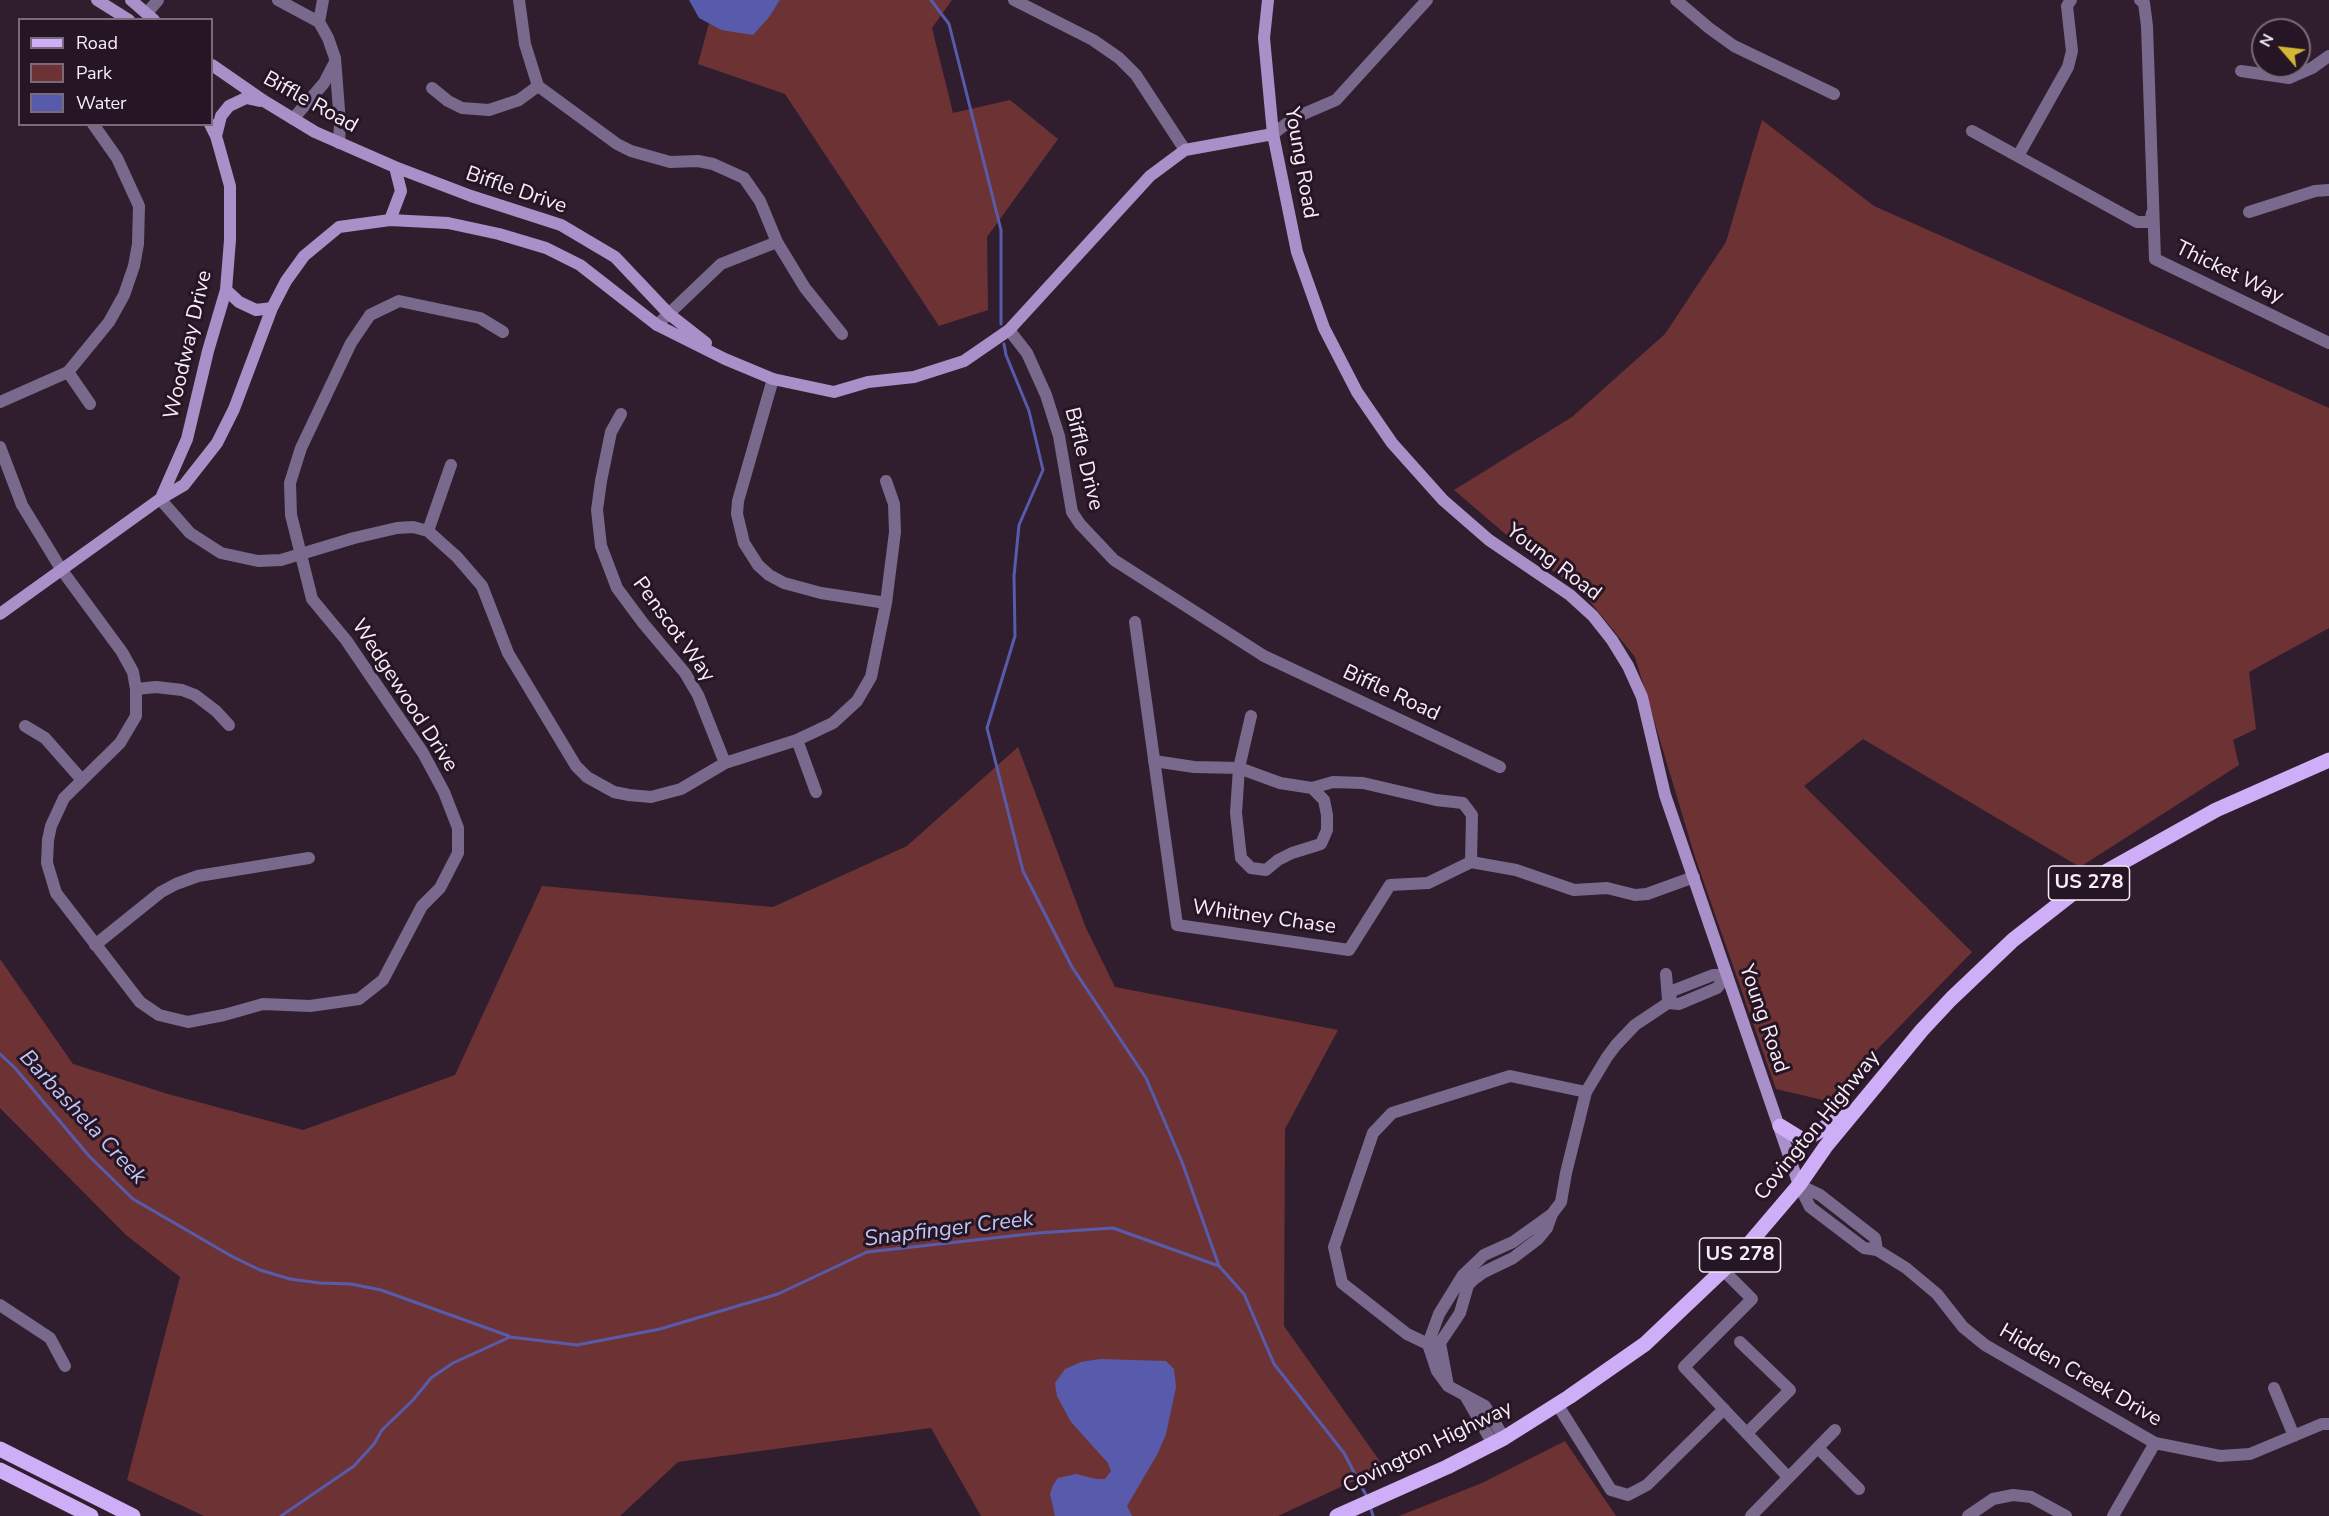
<!DOCTYPE html>
<html>
<head>
<meta charset="utf-8">
<style>
	body { margin:0 }
	#map { position:relative; width:2329px; height:1516px; overflow:hidden; background:#301e2e; font-family:"Nunito Sans",sans-serif }
	canvas { display:block }
	.legend { position:absolute; left:18px; top:18px; width:195px; height:108px; box-sizing:border-box; background:#261524; border:2px solid #7a6b79; margin:0; padding:8px 10px; list-style:none; font-size:18px; color:#f9edf8 }
	.legend li { display:flex; align-items:center; gap:12px; height:30px }
	.legend b { width:30px; border:2px solid #7a6b79 }
	.north { position:absolute; left:2251px; top:18px; width:60px; height:60px; box-sizing:border-box; background:#261524; border:2px solid #7a6b79; border-radius:50%; rotate:298deg; font-size:16px; font-weight:700; line-height:24px; text-align:center; color:#f9edf8 }
	.north::after { content:''; display:block; margin:auto; width:21px; height:27px; background:#d4b635; clip-path:polygon(50% 0,100% 100%,50% 72%,0 100%) }
</style>
</head>
<body>
<div id="map">
<canvas width="2329" height="1516"></canvas>
<ul class="legend">
<li><b style="height:8px;background:#ceaef7"></b>Road</li>
<li><b style="height:16px;background:#6d3334"></b>Park</li>
<li><b style="height:16px;background:#585bac"></b>Water</li>
</ul>
<div class="north">N</div>
</div>
<script>
const context = document.querySelector('canvas').getContext('2d');
context.lineJoin = 'round';
function fillPath(path, color) { context.fillStyle = color; context.fill(path, 'evenodd'); }
const shape = rows => new Path2D(rows.map(r => 'M' + r).join(''));
function stroke(path, color, width, dash) { context.strokeStyle = color; context.lineWidth = width; context.lineCap = dash ? 'butt' : 'round'; context.setLineDash(dash || []); context.stroke(path); }
function label(font, color, halo, rows, align = 'center') {
  context.font = font + ' "Nunito Sans",sans-serif'; context.lineWidth = 6; context.setLineDash([]); context.textBaseline = 'middle'; context.strokeStyle = halo; context.fillStyle = color; for (const [text, x, y, turn = 0] of rows) {
    context.save(); context.translate(x, y); context.rotate((+turn || 0) * Math.PI / 180); context.textAlign = isNaN(turn) ? turn : align; if (halo) context.strokeText(text, 0, 0); context.fillText(text, 0, 0); context.restore();
  }
}
const green = shape([
	[780,0,952,0,932,28,953,113,1010,100,1058,139,987,237,988,310,939,326,785,94,698,64,709,23,721,30,770,16],
	[1762,120,1874,206,2329,408,2329,628,2249,672,2256,729,2233,740,2239,765,2080,867,1863,739,1804,786,1972,952,1827,1101,1776,1089,1695,857,1635,657,1583,593,1523,549,1454,490,1572,417,1665,334,1726,242],
	[1018,747,1086,928,1115,987,1338,1030,1285,1129,1284,1326,1384,1467,1278,1516,981,1516,931,1428,678,1462,620,1516,204,1516,127,1480,180,1277,126,1235,0,1108,0,959,73,1064,168,1094,303,1130,455,1075,542,886,773,907,907,846],
	[1565,1441,1616,1516,1399,1516,1482,1483]
]);
const water = shape([
	[689,0,780,0,770,16,753,35,721,30,699,18],
	[1100,1359,1166,1361,1174,1369,1176,1387,1166,1434,1158,1453,1127,1506,1132,1516,1055,1516,1050,1494,1053,1485,1058,1478,1076,1474,1096,1479,1105,1479,1111,1471,1108,1463,1071,1422,1057,1396,1055,1383,1065,1369,1081,1362]
]);
const stream = shape([
	[931,0,949,24,1001,230,1001,324],
	[1004,344,1006,355,1029,411,1043,470,1019,525,1014,576,1015,636,987,728,1023,871,1072,967,1146,1078,1182,1162,1219,1266],
	[0,1054,15,1068,89,1156,133,1199,233,1257,260,1270,290,1279,320,1283,351,1284,381,1290,509,1336],
	[1370,1506,1373,1516],
	[281,1516,354,1466,374,1444,382,1430,413,1400,431,1378,453,1363,510,1337,577,1345,660,1329,778,1294,867,1252,1038,1233,1113,1228,1219,1266,1244,1294,1274,1364,1344,1453,1367,1497]
]);
const street = shape([
	[278,0,319,22],
	[323,0,319,22,328,38,335,58,340,123,339,143],
	[519,0,525,44,538,86,617,144,631,151,670,162,698,161,713,164,744,178,760,201,777,242,805,288,842,334],
	[1014,0,1093,40,1119,58,1136,75,1185,150],
	[1676,0,1709,28,1734,46,1834,94],
	[2140,0,2144,3,2147,26,2155,259,2329,343],
	[147,13,158,0],
	[2241,71,2289,78,2312,68,2329,56],
	[432,88,448,101,462,108,489,110,519,100,538,86],
	[293,119,324,83,335,62],
	[1972,131,2137,222,2150,222,2152,213],
	[1273,134,1294,118,1336,100,1427,0],
	[2018,156,2068,67,2072,51,2067,6,2071,0],
	[2249,212,2315,191,2329,190],
	[657,325,721,264,777,242],
	[1009,330,1027,353,1046,395,1059,436,1072,512,1080,524,1114,560,1264,656,1500,767],
	[68,372,90,404],
	[773,379,738,501,737,514,744,543,758,565,769,575,784,583,821,593,886,603],
	[0,402,68,372,109,322,124,295,134,266,138,244,139,206,117,158,93,124],
	[621,414,611,432,601,481,597,510,601,546,617,588,643,623,685,673,698,695,725,763],
	[0,447,22,505,61,569,122,652,133,672,136,689,136,716,120,743,64,798,51,826,48,840,47,863,56,893,140,1002,159,1015,188,1022,224,1015,263,1004,310,1006,359,999,383,980,422,906,440,888,458,853,458,828,444,792,423,753,346,640,312,599,291,515,290,483,301,448,351,343,370,315,399,301,480,318,503,332],
	[160,499,190,533,221,553,258,561,281,560,354,538,397,528,413,527,428,531,457,557,482,586,508,653,576,766,587,777,614,792,629,795,651,797,681,789,725,763,797,740,833,723,857,701,871,677,886,603,895,532,894,504,886,481],
	[428,531,451,465],
	[1135,622,1177,925,1349,950,1390,885,1428,883,1471,862,1516,870,1574,890,1607,888,1635,895,1647,894,1694,877],
	[136,689,156,687,182,690,195,695,216,711,229,725],
	[1251,716,1239,768,1236,813,1241,858,1251,868,1266,870,1278,860,1292,853,1321,844,1327,830,1327,815,1324,800,1312,788],
	[25,726,45,738,82,780],
	[797,740,816,792],
	[1154,761,1194,767,1239,768,1280,783,1312,788,1333,782,1363,783,1436,800,1463,803,1472,815,1471,862],
	[95,945,161,892,176,884,198,876,309,858],
	[1666,974,1668,1000],
	[1668,1003,1679,1004,1717,988,1727,975],
	[1799,1185,1810,1207,1864,1248,1877,1250,1906,1268,1937,1294,1963,1327,1985,1345,2155,1443,2220,1456,2250,1454,2322,1424,2329,1424],
	[1799,1185,1820,1195,1875,1238,1877,1250],
	[1724,1271,1752,1299,1684,1367,1788,1477],
	[0,1305,50,1338,65,1366],
	[1740,1342,1790,1390,1747,1433],
	[1440,1343,1428,1344,1407,1334,1342,1283,1334,1247,1373,1133,1392,1113,1510,1076,1586,1092],
	[1448,1386,1440,1343,1460,1313,1468,1285,1473,1280,1484,1272,1513,1258,1538,1239,1547,1228,1552,1214,1561,1202,1566,1173,1586,1092,1607,1057,1616,1045,1635,1025,1668,1003,1672,991,1713,975,1727,975],
	[2274,1388,2294,1436],
	[1466,1397,1493,1444],
	[1557,1404,1611,1490,1628,1495,1647,1485,1724,1409],
	[1504,1438,1485,1406,1448,1386,1437,1371,1428,1344,1439,1314,1463,1275,1484,1255,1513,1242,1552,1214],
	[1818,1448,1859,1489],
	[1751,1516,1835,1430],
	[1968,1516,1993,1499,2013,1495,2031,1497,2066,1516],
	[2113,1516,2155,1443]
]);
const secondary = shape([
	[97,0,129,20],
	[131,0,154,20],
	[1268,0,1264,38,1273,134,1297,252,1324,328,1357,392,1392,443,1443,500,1489,540,1570,595,1593,616,1612,640,1628,666,1642,697,1665,795,1799,1185],
	[212,65,264,101,315,132,395,167,471,196,561,225,615,257,669,314,706,343],
	[216,136,221,116,229,106,246,98,260,101],
	[390,220,401,191,395,167],
	[226,290,239,302,256,310,272,308],
	[161,498,187,439,208,351,226,290,230,240,230,186,216,136,210,124],
	[0,614,160,499,184,485,217,443,234,409,272,308,286,281,304,256,339,227,390,220,448,223,499,234,546,248,580,265,657,325,725,359,773,379,834,392,868,382,914,377,964,361,1009,330,1150,176,1185,150,1273,134]
]);
const primary = shape([
	[1780,1126,1801,1139,1806,1139,1845,1115],
	[0,1449,133,1516],
	[0,1470,91,1516],
	[1337,1516,1447,1467,1504,1438,1569,1397,1645,1344,1742,1252,1799,1185,1826,1146,1922,1030,1951,999,2013,940,2077,890,2107,871,2216,810,2329,760]
]);
const shields = [
	[2089,883,81],
	[1740,1255,81]
];
const shieldNames = [
	["US 278",2089,883],
	["US 278",1740,1255]
];
const streetNames = [
	["Biffle Road",310,103,29],
	["Young Road",1300,163,80],
	["Biffle Drive",516,191,19],
	["Thicket Way",2229,273,26],
	["Woodway Drive",189,345,-77],
	["Biffle Drive",1083,459,76],
	["Young Road",1553,563,37],
	["Penscot Way",673,630,54],
	["Biffle Road",1391,694,25],
	["Wedgewood Drive",404,696,57],
	["Whitney Chase",1264,918,8],
	["Young Road",1763,1019,71],
	["Covington Highway",1818,1126,-51],
	["Hidden Creek Drive",2080,1376,30],
	["Covington Highway",1428,1448,-26]
];
const waterNames = [
	["Barbashela Creek",82,1118,47],
	["Snapfinger Creek",949,1230,-7]
];
fillPath(green, '#6d3334');
fillPath(water, '#585bac');
stroke(stream, '#585bac', 3);
stroke(street, '#796a8d', 12);
stroke(secondary, '#a990c9', 12);
stroke(primary, '#ceaef7', 15);
for (const [x, y, w] of shields) { const box = new Path2D(); box.roundRect(x - w / 2, y - 17, w, 34, 4.5); context.fillStyle = '#261524'; context.fill(box); stroke(box, '#f9edf8', 1.5); }
label('bold 20px', '#f9edf8', null, shieldNames);
label('21px', '#f9edf8', '#261524', streetNames);
label('italic 22px', '#c0c5f2', '#261524', waterNames);
</script>
</body>
</html>
